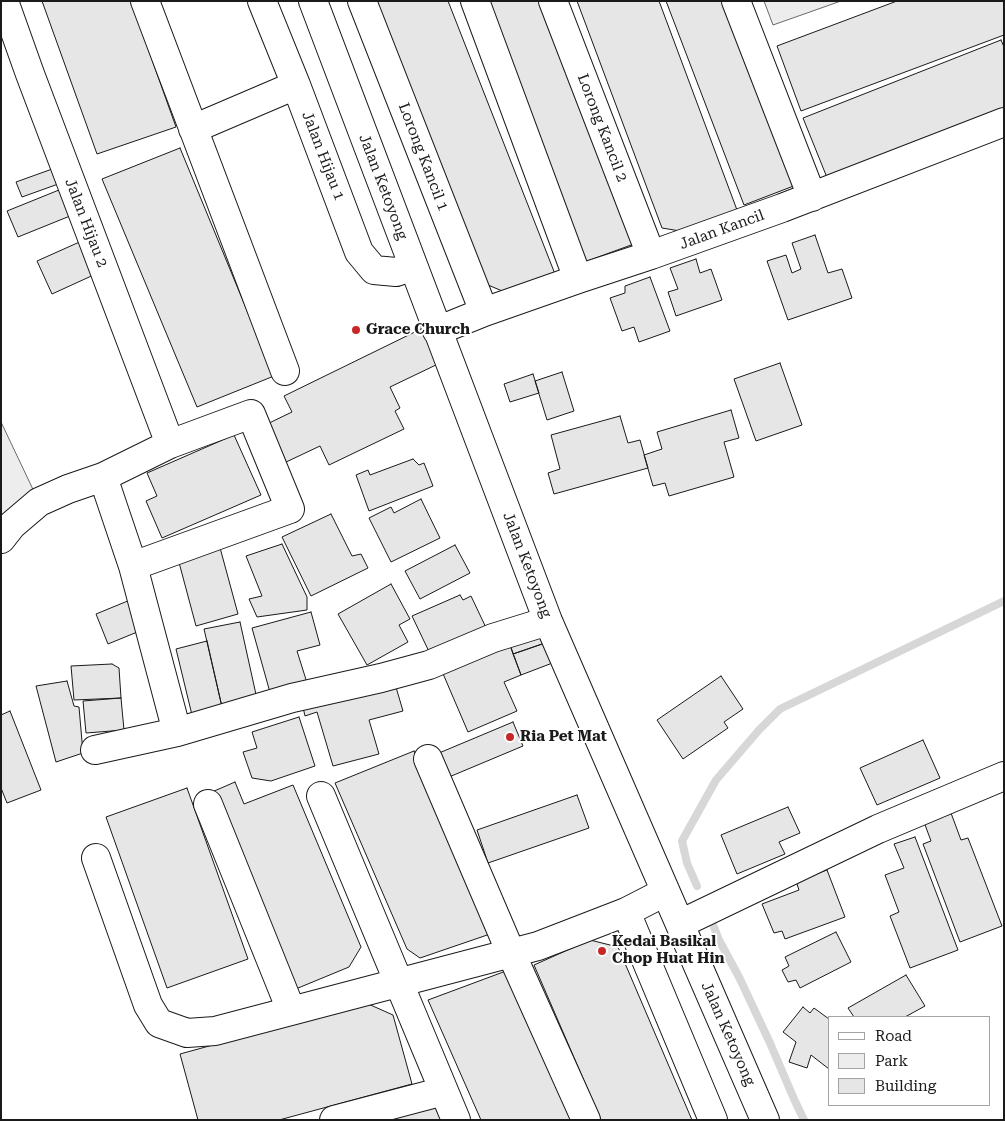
<!DOCTYPE html>
<html>
<head>
<meta charset="utf-8">
<style>
	body { margin:0 }
	#map { position:relative; width:1005px; height:1121px; overflow:hidden; background:#fff; font-family:"Roboto Serif",serif }
	canvas { display:block }
	.frame { position:absolute; inset:0; border:2px solid #1a1a1a; pointer-events:none }
	.legend { position:absolute; left:828px; top:1016px; width:162px; height:90px; box-sizing:border-box; background:#fff; border:1px solid #a3a3a3; margin:0; padding:6px 9px; list-style:none; font-size:15px; color:#1a1a1a }
	.legend li { display:flex; align-items:center; gap:10px; height:25px }
	.legend b { width:25px; border:1px solid #a3a3a3 }
</style>
</head>
<body>
<div id="map">
<canvas width="1005" height="1121"></canvas>
<div class="frame"></div>
<ul class="legend">
<li><b style="height:6px;background:#fff"></b>Road</li>
<li><b style="height:14px;background:#ededed"></b>Park</li>
<li><b style="height:14px;background:#e6e6e6"></b>Building</li>
</ul>
</div>
<script>
const context = document.querySelector('canvas').getContext('2d');
context.lineJoin = 'round';
function fillPath(path, color) { context.fillStyle = color; context.fill(path, 'evenodd'); }
const shape = rows => new Path2D(rows.map(r => 'M' + r).join(''));
function stroke(path, color, width, dash) { context.strokeStyle = color; context.lineWidth = width; context.lineCap = dash ? 'butt' : 'round'; context.setLineDash(dash || []); context.stroke(path); }
function label(font, color, halo, rows, align = 'center') {
  context.font = font + ' "Roboto Serif",serif'; context.lineWidth = 4; context.setLineDash([]); context.textBaseline = 'middle'; context.strokeStyle = halo; context.fillStyle = color; for (const [text, x, y, turn = 0] of rows) {
    context.save(); context.translate(x, y); context.rotate((+turn || 0) * Math.PI / 180); context.textAlign = isNaN(turn) ? turn : align; if (halo) context.strokeText(text, 0, 0); context.fillText(text, 0, 0); context.restore();
  }
}
const green = shape([
	[764,1,841,1,773,25,764,1],
	[1,422,39,502,1,539,1,422]
]);
const stream = shape([
	[697,886,687,863,682,841,716,780,759,730,780,709,1004,601],
	[712,922,719,940,739,977,770,1043,794,1099,804,1120]
]);
const building = shape([
	[42,1,131,1,176,127,97,154,42,1],
	[376,1,448,1,555,274,507,293,488,285,376,1],
	[481,1,549,1,642,241,582,263,481,1],
	[577,1,659,1,737,210,680,231,662,228,577,1],
	[666,1,735,1,804,182,744,205,666,1],
	[897,1,1004,1,1004,35,801,111,777,46,897,1],
	[1001,40,1004,47,1004,111,828,180,803,118,1001,40],
	[180,148,274,376,197,407,102,179,180,148],
	[55,168,61,183,22,197,16,182,55,168],
	[59,190,70,216,18,237,7,211,59,190],
	[815,235,828,273,842,269,852,298,788,320,767,261,786,255,792,273,801,269,792,243,815,235],
	[84,240,98,273,52,294,37,261,84,240],
	[696,259,700,273,711,269,722,300,676,316,668,292,678,289,670,268,696,259],
	[650,277,670,331,639,342,634,327,622,331,610,298,625,293,625,286,650,277],
	[421,329,438,364,390,387,400,408,395,411,404,429,329,465,320,446,284,463,265,425,292,412,284,396,421,329],
	[780,363,802,425,756,441,734,379,780,363],
	[562,372,574,411,547,420,535,381,562,372],
	[533,374,539,393,510,402,504,384,533,374],
	[731,410,739,438,724,442,734,477,669,496,665,483,653,486,644,455,662,449,657,432,731,410],
	[620,416,628,443,640,440,648,468,554,494,548,473,560,469,551,435,620,416],
	[234,435,261,495,162,538,146,501,157,496,147,473,234,435],
	[413,459,419,465,424,463,433,486,369,511,356,475,368,470,370,475,413,459],
	[421,499,440,538,391,562,369,518,391,507,394,513,421,499],
	[331,514,352,556,361,554,368,568,311,596,282,537,331,514],
	[219,544,238,614,196,626,177,555,219,544],
	[282,544,307,597,307,610,257,617,249,599,262,596,246,556,282,544],
	[455,545,470,573,420,599,405,571,455,545],
	[391,584,410,619,399,625,408,642,367,665,338,614,391,584],
	[460,595,463,600,471,596,489,634,433,660,412,616,460,595],
	[135,598,147,628,108,644,96,614,135,598],
	[311,612,320,645,297,651,308,686,271,696,252,628,311,612],
	[240,622,257,699,222,707,204,629,240,622],
	[544,630,548,642,513,654,509,642,544,630],
	[207,641,222,707,192,715,176,649,207,641],
	[509,642,521,675,504,682,517,711,468,732,441,669,509,642],
	[548,642,555,662,521,675,513,654,548,642],
	[112,664,119,668,121,698,74,700,71,666,112,664],
	[721,676,743,709,724,722,728,728,683,759,657,720,721,676],
	[393,677,403,711,369,720,379,754,333,766,317,712,305,716,302,703,393,677],
	[67,681,74,706,79,707,83,753,56,762,36,686,67,681],
	[121,698,124,730,86,733,83,701,121,698],
	[10,711,41,790,7,803,1,788,1,715,10,711],
	[299,717,315,766,271,781,252,778,243,752,257,748,252,732,299,717],
	[513,722,523,746,449,777,439,753,513,722],
	[923,740,940,778,877,805,860,768,923,740],
	[414,751,496,932,420,958,407,949,335,783,414,751],
	[235,782,244,804,293,785,361,947,349,967,286,993,205,795,235,782],
	[187,788,248,959,167,988,106,817,187,788],
	[577,795,589,828,488,863,477,830,577,795],
	[788,807,800,833,779,842,785,854,737,874,721,835,788,807],
	[951,813,961,840,968,838,1002,926,960,942,923,844,931,841,924,822,951,813],
	[915,837,958,950,910,968,890,916,899,912,885,875,904,868,894,844,915,837],
	[827,870,845,917,785,939,782,931,774,933,762,904,799,890,796,881,827,870],
	[836,932,851,962,800,988,796,980,788,982,782,970,789,966,785,957,836,932],
	[590,940,618,947,692,1120,601,1120,534,965,590,940],
	[506,971,574,1120,481,1120,428,1000,506,971],
	[906,975,925,1006,905,1017,854,1017,848,1008,906,975],
	[366,1003,393,1015,412,1084,279,1120,198,1120,180,1054,366,1003],
	[803,1007,810,1013,814,1008,829,1019,829,1069,811,1055,807,1068,789,1062,796,1042,783,1032,803,1007],
	[431,1105,445,1108,449,1120,375,1120,431,1105]
]);
const minor = shape([
	[4,1,30,74,170,444],
	[145,1,285,371],
	[262,1,296,85,359,252,374,270,396,272,413,266],
	[313,1,548,621,765,1120],
	[362,1,484,312],
	[475,1,578,279],
	[553,1,651,255],
	[736,1,812,197],
	[193,129,296,85],
	[437,331,484,312,578,279,651,255,782,208,1004,122],
	[103,477,133,566,177,732],
	[1,539,12,525,39,502,68,489,103,477,170,444,251,414,290,509,133,566],
	[95,750,177,732,292,698,381,678,429,665,493,638,548,621],
	[428,759,511,953,586,1120],
	[321,796,456,1120],
	[208,804,291,1010],
	[96,858,148,1005,159,1023,187,1033,215,1031,538,946,626,912,665,892],
	[626,912,713,1120],
	[680,924,878,829,1004,776],
	[334,1120,444,1091]
]);
const markers = [
	[356,330,5,"#c62828"],
	[510,737,5,"#c62828"],
	[602,951,5,"#c62828"]
];
const streetNames = [
	["Lorong Kancil 2",602,128,69],
	["Jalan Hijau 1",323,156,69],
	["Lorong Kancil 1",423,157,69],
	["Jalan Ketoyong",383,187,69],
	["Jalan Hijau 2",86,223,69],
	["Jalan Kancil",722,230,-20],
	["Jalan Ketoyong",527,565,69],
	["Jalan Ketoyong",728,1034,66]
];
const poiNames = [
	["Grace Church",366,330],
	["Ria Pet Mat",520,737],
	["Kedai Basikal",612,942],
	["Chop Huat Hin",612,959]
];
fillPath(green, '#ededed');
stroke(green, '#6a6a6a', 1);
stroke(stream, '#d7d7d7', 8);
fillPath(building, '#e6e6e6');
stroke(building, '#1a1a1a', 1);
stroke(minor, '#1a1a1a', 30);
stroke(minor, '#fff', 28);
for (const [x, y, r, color] of markers) { const dot = new Path2D(); dot.arc(x, y, r, 0, 2 * Math.PI); context.fillStyle = color; context.fill(dot); stroke(dot, '#fff', 2); }
label('15px', '#1a1a1a', '#fff', streetNames);
label('bold 15px', '#1a1a1a', '#fff', poiNames, 'left');
</script>
</body>
</html>
